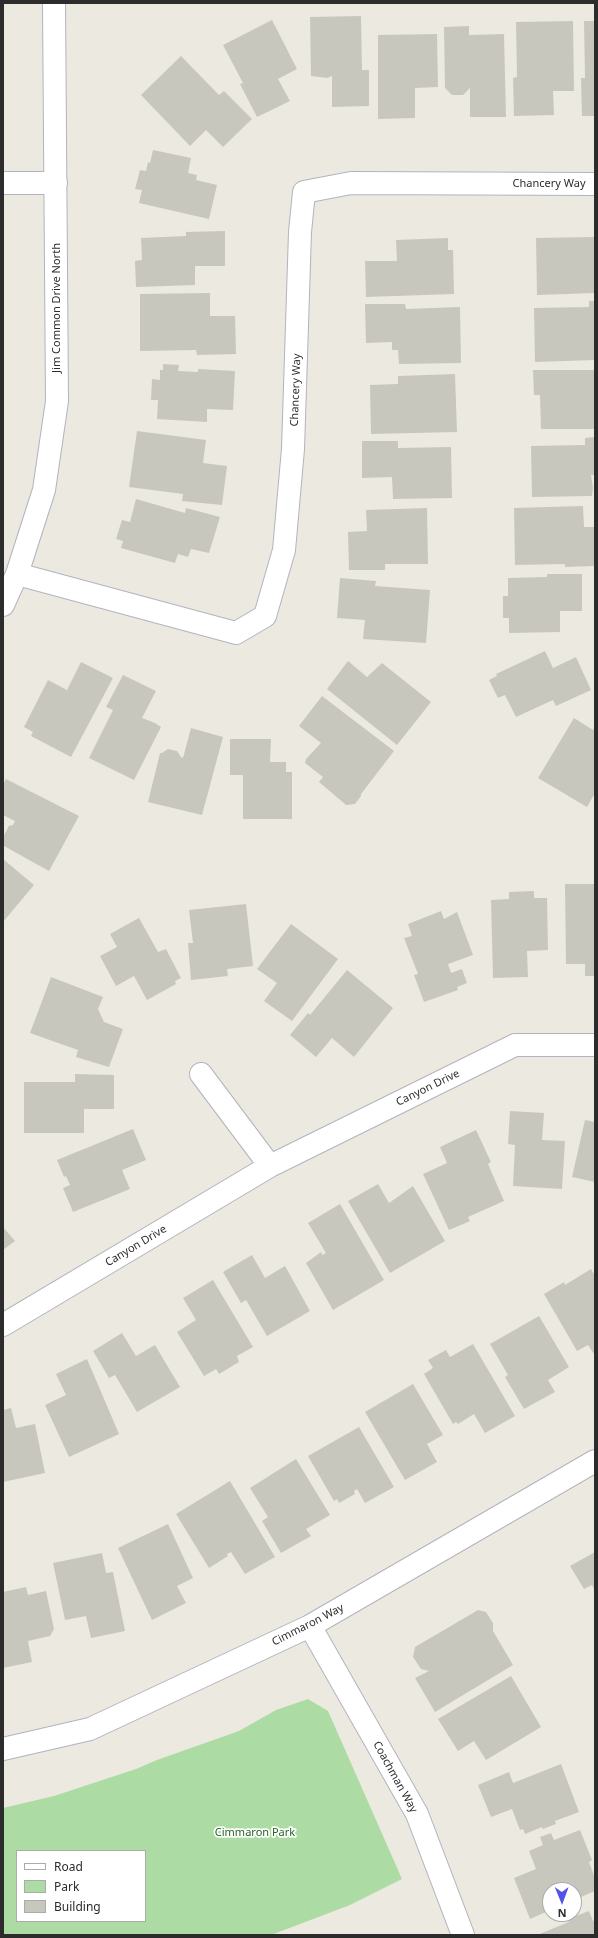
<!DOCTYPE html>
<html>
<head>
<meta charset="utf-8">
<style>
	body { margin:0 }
	#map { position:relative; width:598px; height:1938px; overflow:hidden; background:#ece9e0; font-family:"Noto Sans",sans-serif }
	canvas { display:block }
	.frame { position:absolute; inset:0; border:4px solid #2c2c2c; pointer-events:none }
	.legend { position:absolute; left:16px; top:1850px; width:130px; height:72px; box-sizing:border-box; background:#fff; border:1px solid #ababab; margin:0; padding:5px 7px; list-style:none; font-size:12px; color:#2c2c2c }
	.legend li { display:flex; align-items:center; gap:8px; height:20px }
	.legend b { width:20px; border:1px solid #ababab }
	.north { position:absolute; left:542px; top:1882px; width:40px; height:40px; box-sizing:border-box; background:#fff; border:1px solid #ababab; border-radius:50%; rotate:179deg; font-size:11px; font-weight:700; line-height:16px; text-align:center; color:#2c2c2c }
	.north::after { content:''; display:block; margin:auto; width:14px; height:18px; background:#5253e7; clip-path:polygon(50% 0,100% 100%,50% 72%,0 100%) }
</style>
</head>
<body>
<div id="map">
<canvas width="598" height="1938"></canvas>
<div class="frame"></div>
<ul class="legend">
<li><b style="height:5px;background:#fff"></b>Road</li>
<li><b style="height:11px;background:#acdca3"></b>Park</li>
<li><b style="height:11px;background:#c8c7be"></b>Building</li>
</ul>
<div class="north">N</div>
</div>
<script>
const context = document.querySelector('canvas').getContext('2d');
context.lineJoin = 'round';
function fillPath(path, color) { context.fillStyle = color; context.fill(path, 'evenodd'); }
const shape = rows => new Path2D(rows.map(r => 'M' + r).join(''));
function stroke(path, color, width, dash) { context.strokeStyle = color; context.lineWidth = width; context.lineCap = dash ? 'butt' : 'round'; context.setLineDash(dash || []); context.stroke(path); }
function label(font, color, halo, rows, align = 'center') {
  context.font = font + ' "Noto Sans",sans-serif'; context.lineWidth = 3.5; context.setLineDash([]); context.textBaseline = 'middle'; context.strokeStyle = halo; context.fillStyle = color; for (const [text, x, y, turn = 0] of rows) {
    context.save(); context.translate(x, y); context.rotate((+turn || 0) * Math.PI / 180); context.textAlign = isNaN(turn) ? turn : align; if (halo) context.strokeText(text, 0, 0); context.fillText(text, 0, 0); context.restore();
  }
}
const green = shape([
	[308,1699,328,1711,402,1879,350,1905,271,1935,3,1935,3,1808,54,1796,136,1769,157,1760,239,1731,276,1710],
	[17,1851,145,1851,145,1921,17,1921]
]);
const building = shape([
	[361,16,362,70,369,70,369,106,332,107,332,76,327,78,311,76,310,17],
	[272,20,297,69,278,79,290,101,257,117,240,84,243,83,223,45],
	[573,21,574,91,553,91,554,115,514,116,513,78,517,77,516,22],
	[584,21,595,21,595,116,582,116,581,78,585,78],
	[469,26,469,35,504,34,506,117,470,117,470,88,463,95,452,95,445,88,444,27],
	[437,34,438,87,415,88,415,118,378,119,378,35],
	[181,56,219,95,224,91,252,119,223,147,206,130,190,146,141,95],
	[153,150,191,158,188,173,197,175,196,180,217,185,209,219,139,203,142,190,135,189,140,170,146,171,148,162,150,163],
	[225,231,225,266,195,266,195,285,136,287,135,261,142,260,141,238,186,236,186,232],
	[595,237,595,293,537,295,536,238],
	[448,238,448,250,453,250,454,294,366,297,365,261,397,261,396,240],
	[210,293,210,316,235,316,236,354,197,355,196,350,140,351,140,294],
	[589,301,595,301,595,360,535,362,534,308,589,307],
	[365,304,405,304,406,309,460,307,461,363,399,364,398,350,392,350,392,342,366,343],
	[163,364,179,365,178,371,198,372,198,369,235,371,233,410,207,409,207,422,157,419,158,400,151,400,152,379,160,380,160,370,163,370],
	[533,370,595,370,595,429,541,429,540,395,534,395],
	[455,374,457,432,371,434,370,385,398,384,398,376],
	[137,431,206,440,203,463,227,466,222,505,182,501,183,494,129,487],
	[595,437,595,475,591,475,593,488,592,496,532,497,531,446,585,445,585,438],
	[362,441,398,441,398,448,451,447,452,498,393,499,392,477,362,478],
	[136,499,185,513,186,508,220,517,209,553,191,549,188,557,178,554,175,563,121,548,123,541,116,539,122,520,130,522],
	[583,506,584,527,595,527,595,566,565,567,565,564,515,565,514,508],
	[427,508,428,564,385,564,385,570,349,570,348,532,367,531,366,510],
	[547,574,582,574,582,611,560,611,560,632,509,633,509,618,503,618,503,596,508,596,508,578,547,577],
	[340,578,376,581,375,586,430,590,426,643,363,639,365,620,337,618],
	[545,651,553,668,576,657,591,690,556,706,553,700,516,717,505,695,498,698,489,680,497,676,496,674],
	[348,661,367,677,382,663,431,702,397,745,327,689],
	[81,662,113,678,71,757,31,736,33,732,24,727,48,680,67,690],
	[123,675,156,691,142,718,155,723,161,727,134,780,89,758,113,710,106,707],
	[322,696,394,751,361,794,361,796,355,804,346,805,319,782,323,777,305,763,306,759,321,743,299,726],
	[574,718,593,730,595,726,595,793,587,807,538,778],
	[191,728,223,737,202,815,148,802,160,753,162,753,168,749,177,751,181,757,183,758],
	[230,739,271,739,270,762,286,762,286,772,292,772,292,819,243,819,243,775,230,775],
	[6,779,79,816,49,871,4,846,3,837,9,826,13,825,15,821,3,815,3,785],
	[3,859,34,885,3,922],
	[565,884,595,884,595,976,585,976,585,964,566,964],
	[534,891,534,898,547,898,548,950,527,951,528,977,493,978,491,900,509,899,509,892],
	[246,904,253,966,227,969,228,976,191,980,188,943,193,943,189,910],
	[441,911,444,919,457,912,473,955,448,964,451,973,462,969,467,983,457,987,458,990,424,1002,414,975,418,974,404,938,412,936,408,924],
	[139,918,158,952,166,949,181,978,175,981,176,984,147,1000,134,976,116,986,100,956,117,947,110,934],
	[291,924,338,959,292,1021,264,1001,277,983,257,969],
	[347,970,393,1008,354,1057,332,1038,316,1057,290,1035,308,1013,310,1015],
	[51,977,103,997,98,1009,104,1022,123,1029,109,1067,76,1057,78,1050,30,1033],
	[75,1074,114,1075,114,1109,84,1109,84,1133,24,1133,24,1082,75,1082],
	[510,1111,544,1113,542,1140,565,1141,562,1189,513,1186,515,1145,508,1144],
	[585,1120,595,1122,595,1182,572,1177],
	[133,1129,146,1160,122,1170,130,1189,73,1212,63,1188,70,1185,66,1176,64,1177,57,1160],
	[476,1130,491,1162,488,1164,504,1201,468,1217,470,1221,449,1230,423,1174,447,1163,440,1147],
	[378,1184,389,1203,413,1186,445,1241,390,1273,348,1201],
	[340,1204,384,1280,333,1310,306,1263,321,1252,322,1255,326,1253,308,1223],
	[3,1227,15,1241,3,1250],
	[252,1255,265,1278,285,1266,310,1311,267,1336,246,1300,241,1303,223,1272],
	[591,1269,595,1276,594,1354,588,1345,577,1351,544,1294,564,1282,565,1285],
	[213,1280,253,1347,237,1356,239,1362,219,1374,216,1369,204,1376,177,1332,196,1320,183,1298],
	[539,1316,569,1367,548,1380,555,1392,524,1409,505,1377,508,1375,490,1344],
	[122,1333,136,1356,155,1345,180,1387,137,1412,115,1375,109,1378,93,1351],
	[473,1344,515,1416,485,1433,474,1414,458,1424,456,1422,453,1424,424,1374,433,1368,428,1360,446,1350,450,1357],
	[87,1359,119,1434,69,1457,45,1405,66,1395,56,1374],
	[413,1384,443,1435,427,1444,437,1462,405,1480,365,1412],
	[11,1408,16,1428,35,1424,45,1473,3,1482,3,1410],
	[359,1427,394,1487,365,1503,357,1489,354,1491,355,1494,339,1503,337,1499,334,1501,308,1456],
	[296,1459,330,1515,306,1529,311,1536,281,1553,262,1521,268,1517,250,1488],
	[230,1481,275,1557,245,1574,231,1552,227,1554,228,1556,209,1568,176,1514],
	[168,1524,193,1578,177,1586,186,1603,152,1620,118,1548],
	[595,1552,595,1591,592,1585,584,1589,570,1566],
	[102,1553,106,1573,113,1572,125,1631,91,1638,86,1616,65,1620,53,1563],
	[26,1587,28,1595,46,1591,54,1629,50,1636,28,1641,32,1662,3,1668,3,1592],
	[478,1610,486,1612,493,1623,493,1631,513,1665,435,1712,415,1678,429,1671,421,1669,413,1657,415,1647],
	[511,1676,541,1727,486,1760,474,1741,458,1751,438,1719],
	[561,1764,579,1812,555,1821,556,1824,543,1829,542,1827,525,1834,523,1829,520,1830,512,1809,491,1817,478,1785,509,1772,513,1783],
	[580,1830,592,1860,589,1862,595,1878,595,1891,574,1900,574,1890,550,1890,550,1910,530,1919,514,1878,536,1869,529,1851,543,1845,540,1837,551,1833,554,1840],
	[589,1911,593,1921,595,1920,595,1935,537,1935,569,1922,568,1919]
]);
const minor = shape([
	[3,183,56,183],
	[17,574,236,633,265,616,284,550,293,449,300,232,304,192,351,183,595,184],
	[3,605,17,574,44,490,57,401,54,3],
	[201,1074,270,1166],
	[3,1325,270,1166,515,1045,595,1045],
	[310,1626,417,1814,463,1935],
	[3,1749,90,1729,310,1626,595,1461]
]);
const streetNames = [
	["Chancery Way",549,184],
	["Jim Common Drive North",57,308,-90],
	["Chancery Way",296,390,-88],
	["Canyon Drive",428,1088,-26],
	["Canyon Drive",136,1246,-31],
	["Cimmaron Way",308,1625,-27],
	["Coachman Way",395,1777,61]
];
const parkNames = [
	["Cimmaron Park",255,1833]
];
fillPath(green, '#acdca3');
fillPath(building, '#c8c7be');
stroke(minor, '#b3b3be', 24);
stroke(minor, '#fff', 22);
label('11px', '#2c2c2c', '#fff', streetNames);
label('11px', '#246223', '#fff', parkNames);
</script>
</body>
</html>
